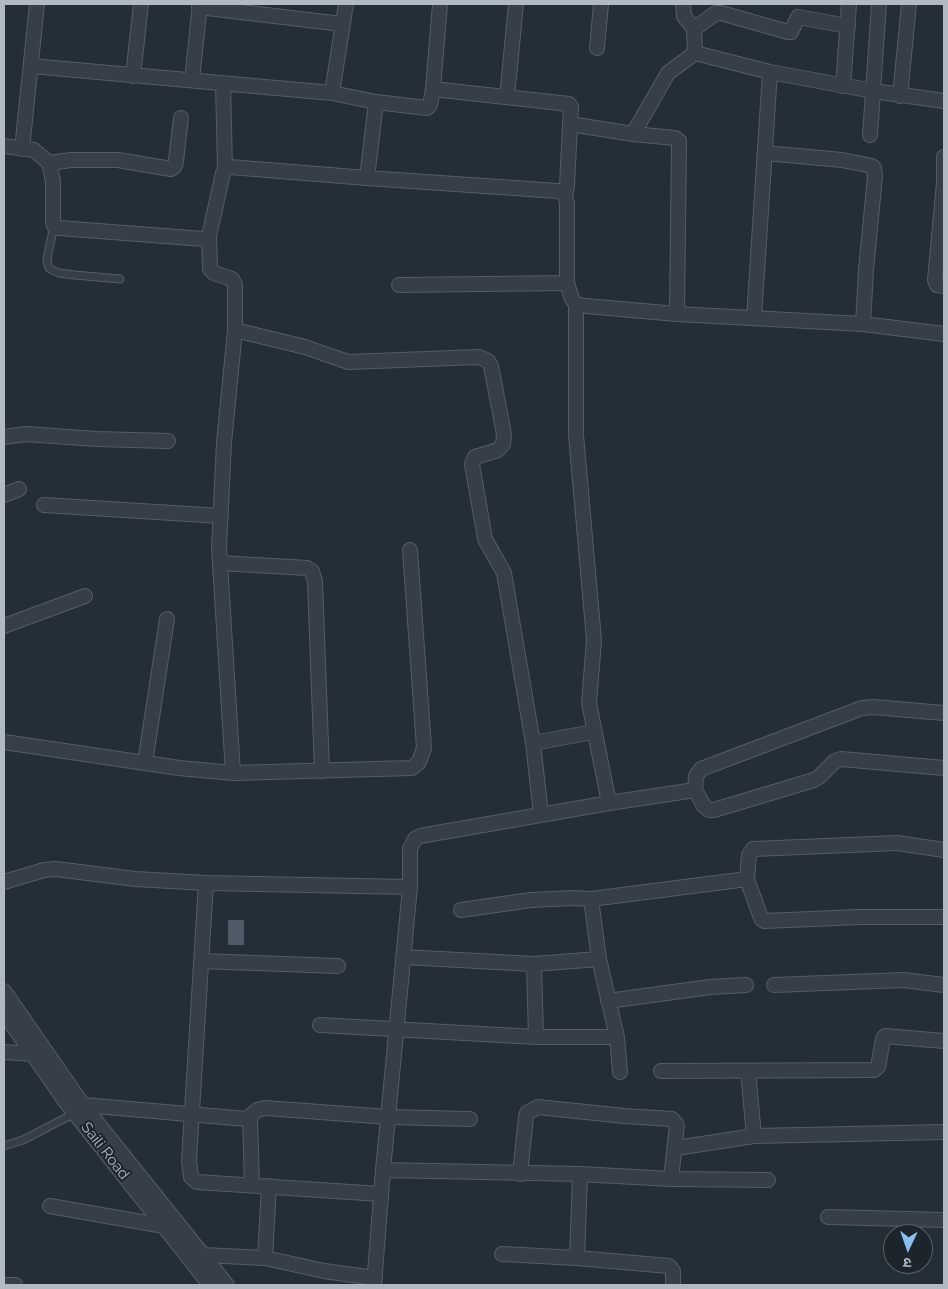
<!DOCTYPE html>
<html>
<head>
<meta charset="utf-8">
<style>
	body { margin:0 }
	#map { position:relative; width:948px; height:1289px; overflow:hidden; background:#232e37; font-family:Raleway,"Noto Sans Devanagari",sans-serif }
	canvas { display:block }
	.frame { position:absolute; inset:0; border:5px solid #b1bac4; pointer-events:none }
	.north { position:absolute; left:883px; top:1224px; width:50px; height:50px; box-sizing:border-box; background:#1c242c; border:1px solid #586069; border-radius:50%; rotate:183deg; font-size:14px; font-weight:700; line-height:20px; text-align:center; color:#b1bac4 }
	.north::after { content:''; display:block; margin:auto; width:18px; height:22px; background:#8bbdef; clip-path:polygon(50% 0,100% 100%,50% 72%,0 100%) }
</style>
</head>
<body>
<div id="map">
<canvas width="948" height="1289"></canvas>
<div class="frame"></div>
<div class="north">उ</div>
</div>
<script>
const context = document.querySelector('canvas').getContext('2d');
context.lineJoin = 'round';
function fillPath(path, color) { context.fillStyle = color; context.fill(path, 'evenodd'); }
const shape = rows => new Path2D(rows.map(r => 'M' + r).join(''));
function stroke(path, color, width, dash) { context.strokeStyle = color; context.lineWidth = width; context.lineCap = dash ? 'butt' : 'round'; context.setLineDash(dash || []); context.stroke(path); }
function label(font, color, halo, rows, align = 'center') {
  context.font = font + ' Raleway,sans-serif'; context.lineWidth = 4; context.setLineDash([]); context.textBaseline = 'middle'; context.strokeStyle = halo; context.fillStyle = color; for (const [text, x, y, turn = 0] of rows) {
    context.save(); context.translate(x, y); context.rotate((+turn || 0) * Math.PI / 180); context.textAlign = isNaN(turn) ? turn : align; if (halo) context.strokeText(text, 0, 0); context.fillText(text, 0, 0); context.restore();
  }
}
const building = shape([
	[228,920,244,920,244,945,228,945]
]);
const lane = shape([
	[54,226,47,258,48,265,50,269,59,273,75,275,120,279],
	[4,1146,23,1140,75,1113]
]);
const street = shape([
	[199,7,342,24],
	[694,29,716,13,721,13,788,32,791,32,798,17,848,26],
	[597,48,601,4],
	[695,53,770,72,873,91,944,101],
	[31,66,332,93,376,102],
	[133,76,141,4],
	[192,80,200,4],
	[223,83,225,169,223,173,209,236,210,269,214,273,232,279,235,285,235,330,224,443,219,547,233,773],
	[843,86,849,4],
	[433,89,569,104,571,107,570,124,567,186,565,195],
	[332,93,346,4],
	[900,96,909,4],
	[507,97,516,4],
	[570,124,633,134,675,138,679,141,677,314],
	[633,134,668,73,695,53,694,29,684,16,683,4],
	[870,135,879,4],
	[4,146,34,150,49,163,53,181,53,221,54,226,59,228,204,239,209,236],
	[22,149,37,4],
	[765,153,842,160,872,166,874,168,875,176,866,270,863,324],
	[944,157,944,182],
	[49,163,71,160,118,160,171,169,175,166,176,161,181,118],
	[225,169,230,167,367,178,558,191,565,195,567,204,567,283,572,299,576,304,586,306,677,314,863,324,944,334],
	[367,178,376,102,427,108,430,105,433,89,440,4],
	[944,182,935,280,937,285,944,286],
	[399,285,567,283],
	[576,304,576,435,594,640,589,703,609,803],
	[754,318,770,72],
	[235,330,305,347,348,362,479,357,488,361,491,366,504,434,503,444,498,450,475,457,472,464,485,539,504,573,533,743,541,815],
	[4,437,26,434,97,439,168,441],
	[4,495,19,489],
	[44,505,221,516],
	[220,563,307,568,312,571,315,582,322,771],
	[4,626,85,596],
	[4,742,179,768,233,773,412,768,419,762,424,748,410,550],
	[533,743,593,732],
	[145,763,167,619],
	[695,790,704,806,709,810,714,810,814,780,819,777,835,761,841,759,944,768],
	[747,879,749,855,753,849,897,843,944,850],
	[4,882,44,870,56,869,135,879,206,883,410,887],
	[206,883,189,1160,191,1177,197,1182,381,1194],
	[591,899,599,959,617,1037,620,1072],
	[461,910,531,900,573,898,591,899,747,879,761,918,764,921,859,917,944,917],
	[403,957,534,964,599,959],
	[201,961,338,966],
	[534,964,536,1037],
	[774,985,903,980,944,985],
	[4,991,83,1105,227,1285],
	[608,1001,710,987,746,985],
	[4,1013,65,1101,210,1285],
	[320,1025,536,1037,617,1037],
	[4,1052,32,1054],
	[661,1071,874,1070,878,1067,883,1039,885,1036,944,1041],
	[748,1071,754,1136],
	[83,1105,247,1119,257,1110,265,1108,388,1117,470,1119],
	[250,1118,252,1185],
	[676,1148,754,1136,944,1132],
	[383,1170,580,1174,671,1179,768,1180],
	[520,1174,526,1117,527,1113,538,1107,624,1116,672,1119,677,1125,671,1179],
	[50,1206,164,1226],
	[828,1217,944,1220],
	[502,1254,577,1258,669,1266,673,1271,673,1285],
	[203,1255,265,1258,324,1271,375,1278],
	[265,1258,269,1186],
	[577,1258,580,1174],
	[4,1285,15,1285],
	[374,1285,383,1170,410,887,410,849,415,839,420,836,609,803,695,790,696,776,701,769,862,708,873,707,944,713]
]);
const streetNames = [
	["Saili Road",105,1151,52]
];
fillPath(building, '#4e5a66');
stroke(lane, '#545d65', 9);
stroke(street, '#545d65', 16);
stroke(lane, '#363f48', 7);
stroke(street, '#363f48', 14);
label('15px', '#b1bac4', '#1c242c', streetNames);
</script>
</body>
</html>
